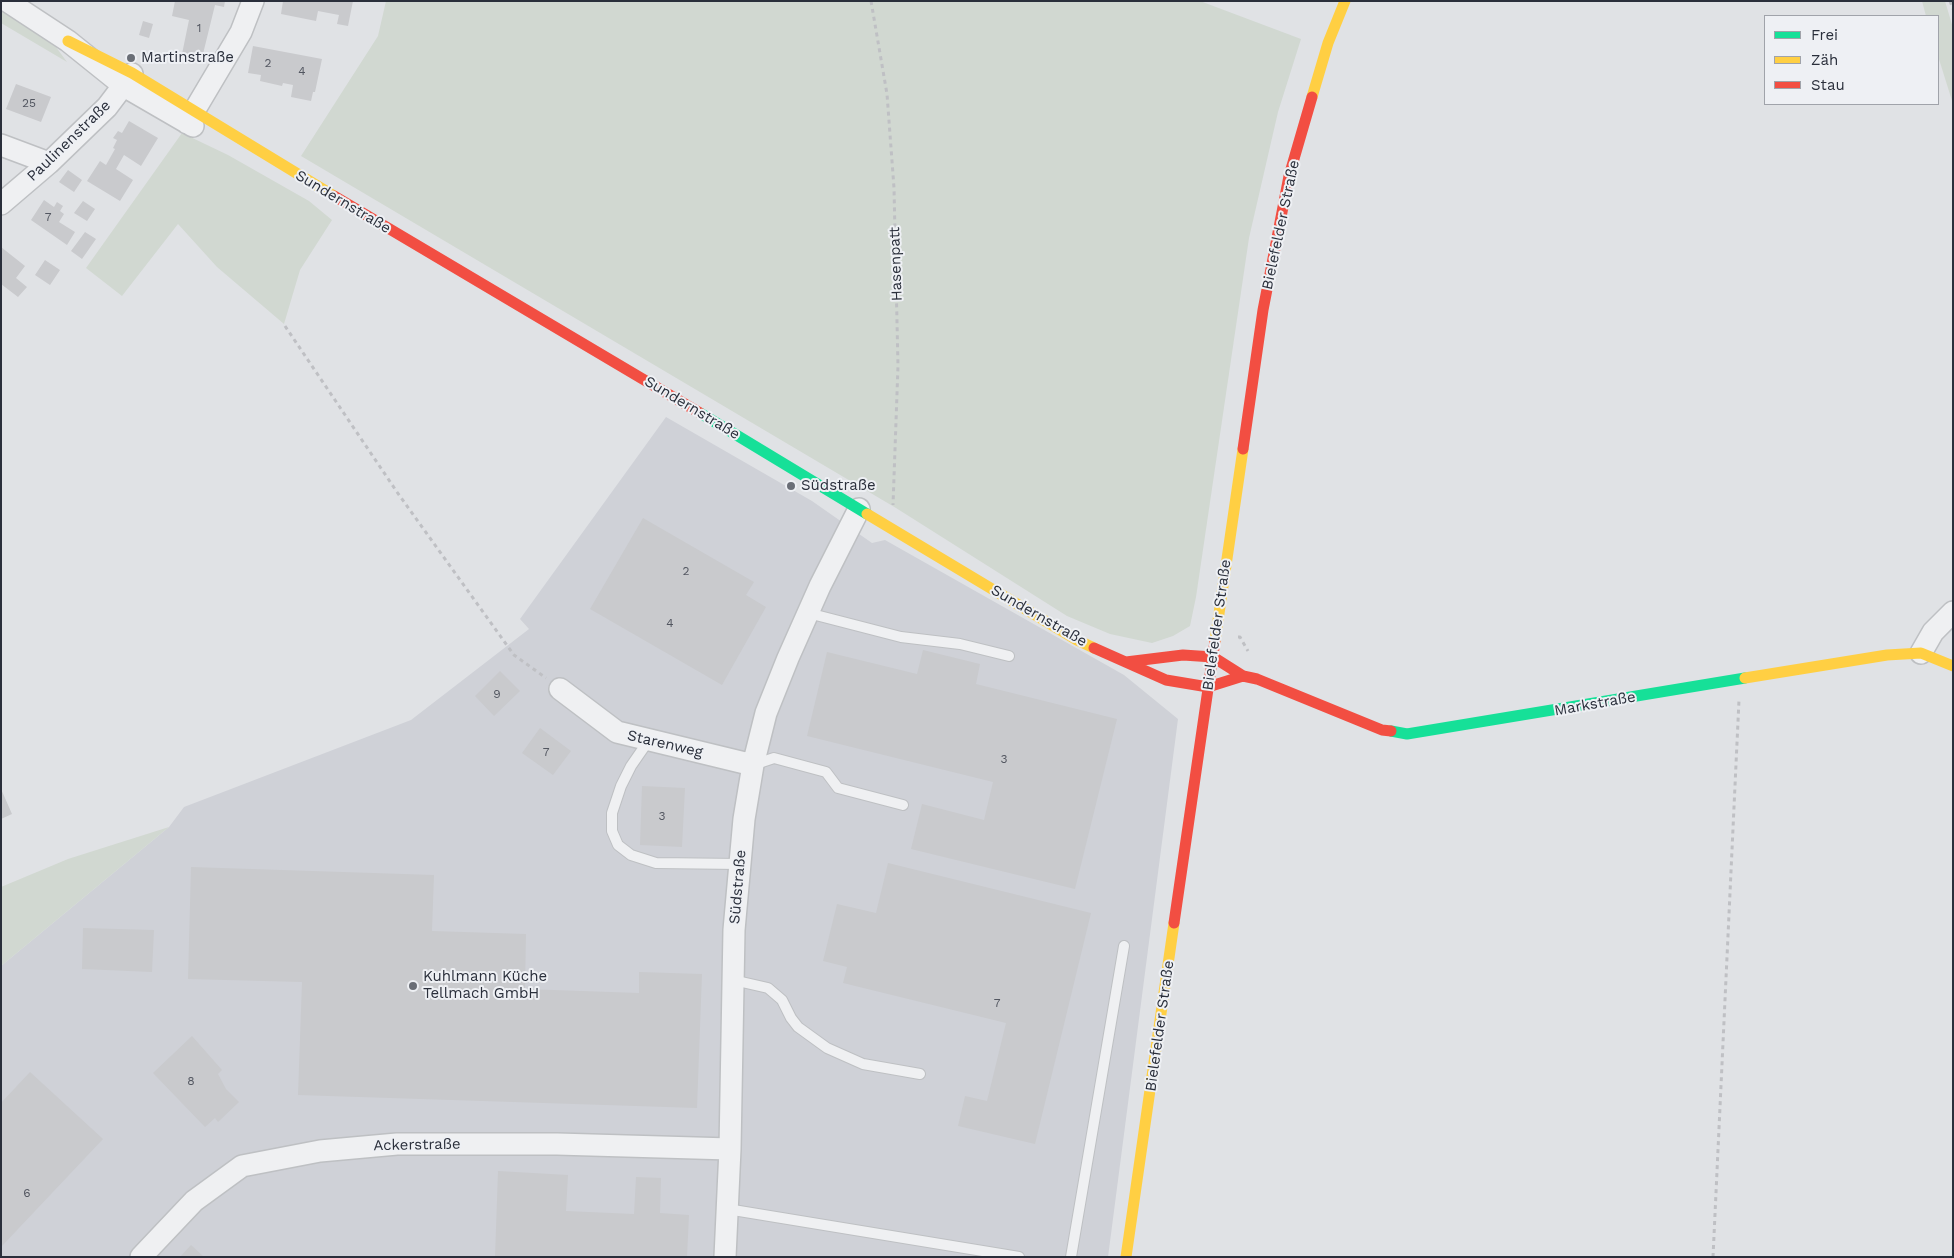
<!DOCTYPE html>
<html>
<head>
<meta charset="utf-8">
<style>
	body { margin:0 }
	#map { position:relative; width:1954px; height:1258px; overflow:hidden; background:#e0e2e5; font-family:"Work Sans",sans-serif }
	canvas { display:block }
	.frame { position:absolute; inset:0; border:2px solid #2a2f3b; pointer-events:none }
	.legend { position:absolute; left:1764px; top:15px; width:175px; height:90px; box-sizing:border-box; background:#eef0f4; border:1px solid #a0a3aa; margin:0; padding:6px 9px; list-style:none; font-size:15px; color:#2a2f3b }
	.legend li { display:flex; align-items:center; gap:10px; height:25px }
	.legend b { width:25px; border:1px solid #a0a3aa }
</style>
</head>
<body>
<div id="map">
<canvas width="1954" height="1258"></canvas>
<div class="frame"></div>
<ul class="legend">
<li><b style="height:6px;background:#16e098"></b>Frei</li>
<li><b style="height:6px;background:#ffcf43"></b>Zäh</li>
<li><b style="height:6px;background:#f24e42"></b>Stau</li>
</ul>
</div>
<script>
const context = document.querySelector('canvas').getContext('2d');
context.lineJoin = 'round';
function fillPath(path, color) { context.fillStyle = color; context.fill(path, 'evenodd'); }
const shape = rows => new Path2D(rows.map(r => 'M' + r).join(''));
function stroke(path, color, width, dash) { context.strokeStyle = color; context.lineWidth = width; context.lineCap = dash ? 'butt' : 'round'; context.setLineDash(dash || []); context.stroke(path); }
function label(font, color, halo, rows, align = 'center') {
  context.font = font + ' "Work Sans",sans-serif'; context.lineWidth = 4; context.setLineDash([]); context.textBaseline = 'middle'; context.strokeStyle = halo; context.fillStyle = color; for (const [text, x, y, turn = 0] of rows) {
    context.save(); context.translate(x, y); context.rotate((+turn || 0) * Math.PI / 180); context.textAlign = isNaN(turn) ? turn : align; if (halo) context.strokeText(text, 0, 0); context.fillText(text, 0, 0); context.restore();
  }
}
const built = shape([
	[666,417,812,501,872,543,885,540,1124,675,1178,719,1108,1257,1,1257,1,966,169,827,184,807,411,720,529,629,520,619]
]);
const green = shape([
	[386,1,1200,1,1301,39,1278,112,1249,238,1196,597,1190,626,1173,636,1152,643,1110,634,1067,616,896,508,301,156,378,36],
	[1922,1,1945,1,1953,28,1953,104,1938,56,1938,16,1926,16],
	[1,6,53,43,67,62,1,23],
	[182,133,228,155,309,201,332,220,300,270,284,324,217,267,178,224,122,296,86,268],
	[169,827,1,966,1,887,68,859]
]);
const building = shape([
	[175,1,225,1,224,7,215,5,202,58,182,54,189,20,172,16],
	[283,1,353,1,348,26,337,24,339,15,318,11,316,21,281,14],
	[143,21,153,24,149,38,139,35],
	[253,46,322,59,315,92,313,92,311,101,291,97,293,85,283,83,282,86,260,81,261,75,248,73],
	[16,84,51,97,41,122,6,109],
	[129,121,158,138,141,166,124,155,116,169,133,180,120,201,87,181,100,161,106,165,115,149,113,148,117,140,113,138,118,131,122,133],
	[68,170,82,180,74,192,59,182],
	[44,200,54,207,57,202,63,206,60,211,64,214,59,222,75,232,67,245,31,220],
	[83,201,95,209,87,221,74,213],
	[85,232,96,239,82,259,71,251],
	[1,247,25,266,16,278,27,287,18,297,1,284],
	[45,260,60,270,50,285,35,275],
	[643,518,754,582,746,595,766,607,722,685,590,609],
	[923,650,980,664,976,684,1117,719,1075,889,911,849,922,804,984,820,993,782,807,736,827,652,917,674],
	[500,671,520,691,494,716,475,696],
	[540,728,571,751,553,775,522,753],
	[642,786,685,788,682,847,640,845],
	[1,789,12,814,1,819],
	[888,863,1091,913,1035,1144,958,1126,965,1096,987,1101,1006,1023,843,983,847,967,823,961,837,904,876,913],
	[191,867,434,875,432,931,526,934,525,989,639,993,639,972,702,974,697,1108,298,1095,302,982,188,979],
	[83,928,154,930,152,972,82,969],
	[192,1036,222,1070,218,1074,226,1089,239,1102,218,1122,215,1118,205,1127,153,1073],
	[30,1072,103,1139,1,1247,1,1103],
	[498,1171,568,1175,566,1211,634,1214,636,1177,661,1178,660,1213,689,1215,687,1257,495,1257],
	[191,1245,204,1257,180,1257]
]);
const path = shape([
	[871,1,887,94,894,188,898,366,893,505],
	[1950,1,1953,9],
	[285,326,397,492,514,655,546,678],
	[1238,637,1240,637,1248,651],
	[1713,1257,1739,700]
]);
const lane = shape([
	[808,613,901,637,960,644,1009,656],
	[649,740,631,766,621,786,612,813,612,831,618,845,631,855,656,863,740,864],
	[753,765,774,758,826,772,838,788,903,805],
	[733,980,768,988,782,1000,791,1018,798,1027,827,1048,863,1064,920,1074],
	[727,1209,1019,1257],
	[1071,1257,1124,946]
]);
const street = shape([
	[7,1,68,41,124,86,193,126],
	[187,123,241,32,253,1],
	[1,145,49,163],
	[1,204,49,163,107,107,132,74],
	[1921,653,1933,632,1953,612],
	[560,689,617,732,753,765],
	[141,1257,194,1201,242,1166,320,1151,397,1144,557,1144,730,1149],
	[725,1257,730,1149,734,930,744,819,753,765,766,713,788,658,820,586,859,509]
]);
const fast = shape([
	[700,413,867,514],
	[1391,731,1407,734,1745,678]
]);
const slow = shape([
	[68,41,132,73,334,196],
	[1312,97,1328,43,1345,1],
	[867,514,1077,640,1094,648],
	[1215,641,1243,449],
	[1745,678,1887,655,1921,653,1953,666],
	[1126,1257,1174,923]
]);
const jam = shape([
	[334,196,700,413],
	[1243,449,1263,310,1289,176,1312,97],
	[1094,648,1166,680,1208,687,1243,676],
	[1126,662,1183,655,1213,657,1243,676,1257,679,1382,730,1391,731],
	[1174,923,1215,641]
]);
const markers = [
	[131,58,5,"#6a6e76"],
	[791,486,5,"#6a6e76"],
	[413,986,5,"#6a6e76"]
];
const numberNames = [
	["1",199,28],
	["2",268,63],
	["4",302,71],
	["25",29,103],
	["7",48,217],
	["2",686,571],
	["4",670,623],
	["9",497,694],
	["7",546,752],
	["3",1004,759],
	["3",662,816],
	["7",997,1003],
	["8",191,1081],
	["6",27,1193]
];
const poiNames = [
	["Martinstraße",141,58],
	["Südstraße",801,486],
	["Kuhlmann Küche",423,977],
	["Tellmach GmbH",423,994]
];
const streetNames = [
	["Paulinenstraße",69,141,-44],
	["Sundernstraße",343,202,31],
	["Bielefelder Straße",1281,225,-78],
	["Hasenpatt",896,264,-92],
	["Sundernstraße",692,408,31],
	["Sundernstraße",1039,616,30],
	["Bielefelder Straße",1217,625,-82],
	["Markstraße",1595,704,-10],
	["Starenweg",665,744,13],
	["Südstraße",738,887,-85],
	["Bielefelder Straße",1160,1026,-82],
	["Ackerstraße",417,1145,-1]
];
fillPath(built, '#cfd1d7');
fillPath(green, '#d1d8d1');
fillPath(building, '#c9cacd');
stroke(lane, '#bec0c3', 12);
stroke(street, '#bec0c3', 24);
stroke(path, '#bfc0c4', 3, [4, 4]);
stroke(lane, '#eff0f2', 10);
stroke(street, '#eff0f2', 21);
stroke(fast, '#16e098', 11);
stroke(slow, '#ffcf43', 11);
stroke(jam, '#f24e42', 11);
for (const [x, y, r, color] of markers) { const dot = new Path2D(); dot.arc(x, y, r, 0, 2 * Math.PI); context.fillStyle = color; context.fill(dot); stroke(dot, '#eef0f4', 2); }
label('12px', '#525660', null, numberNames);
label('15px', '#2a2f3b', '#eef0f4', poiNames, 'left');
label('15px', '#2a2f3b', '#eef0f4', streetNames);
</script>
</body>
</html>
